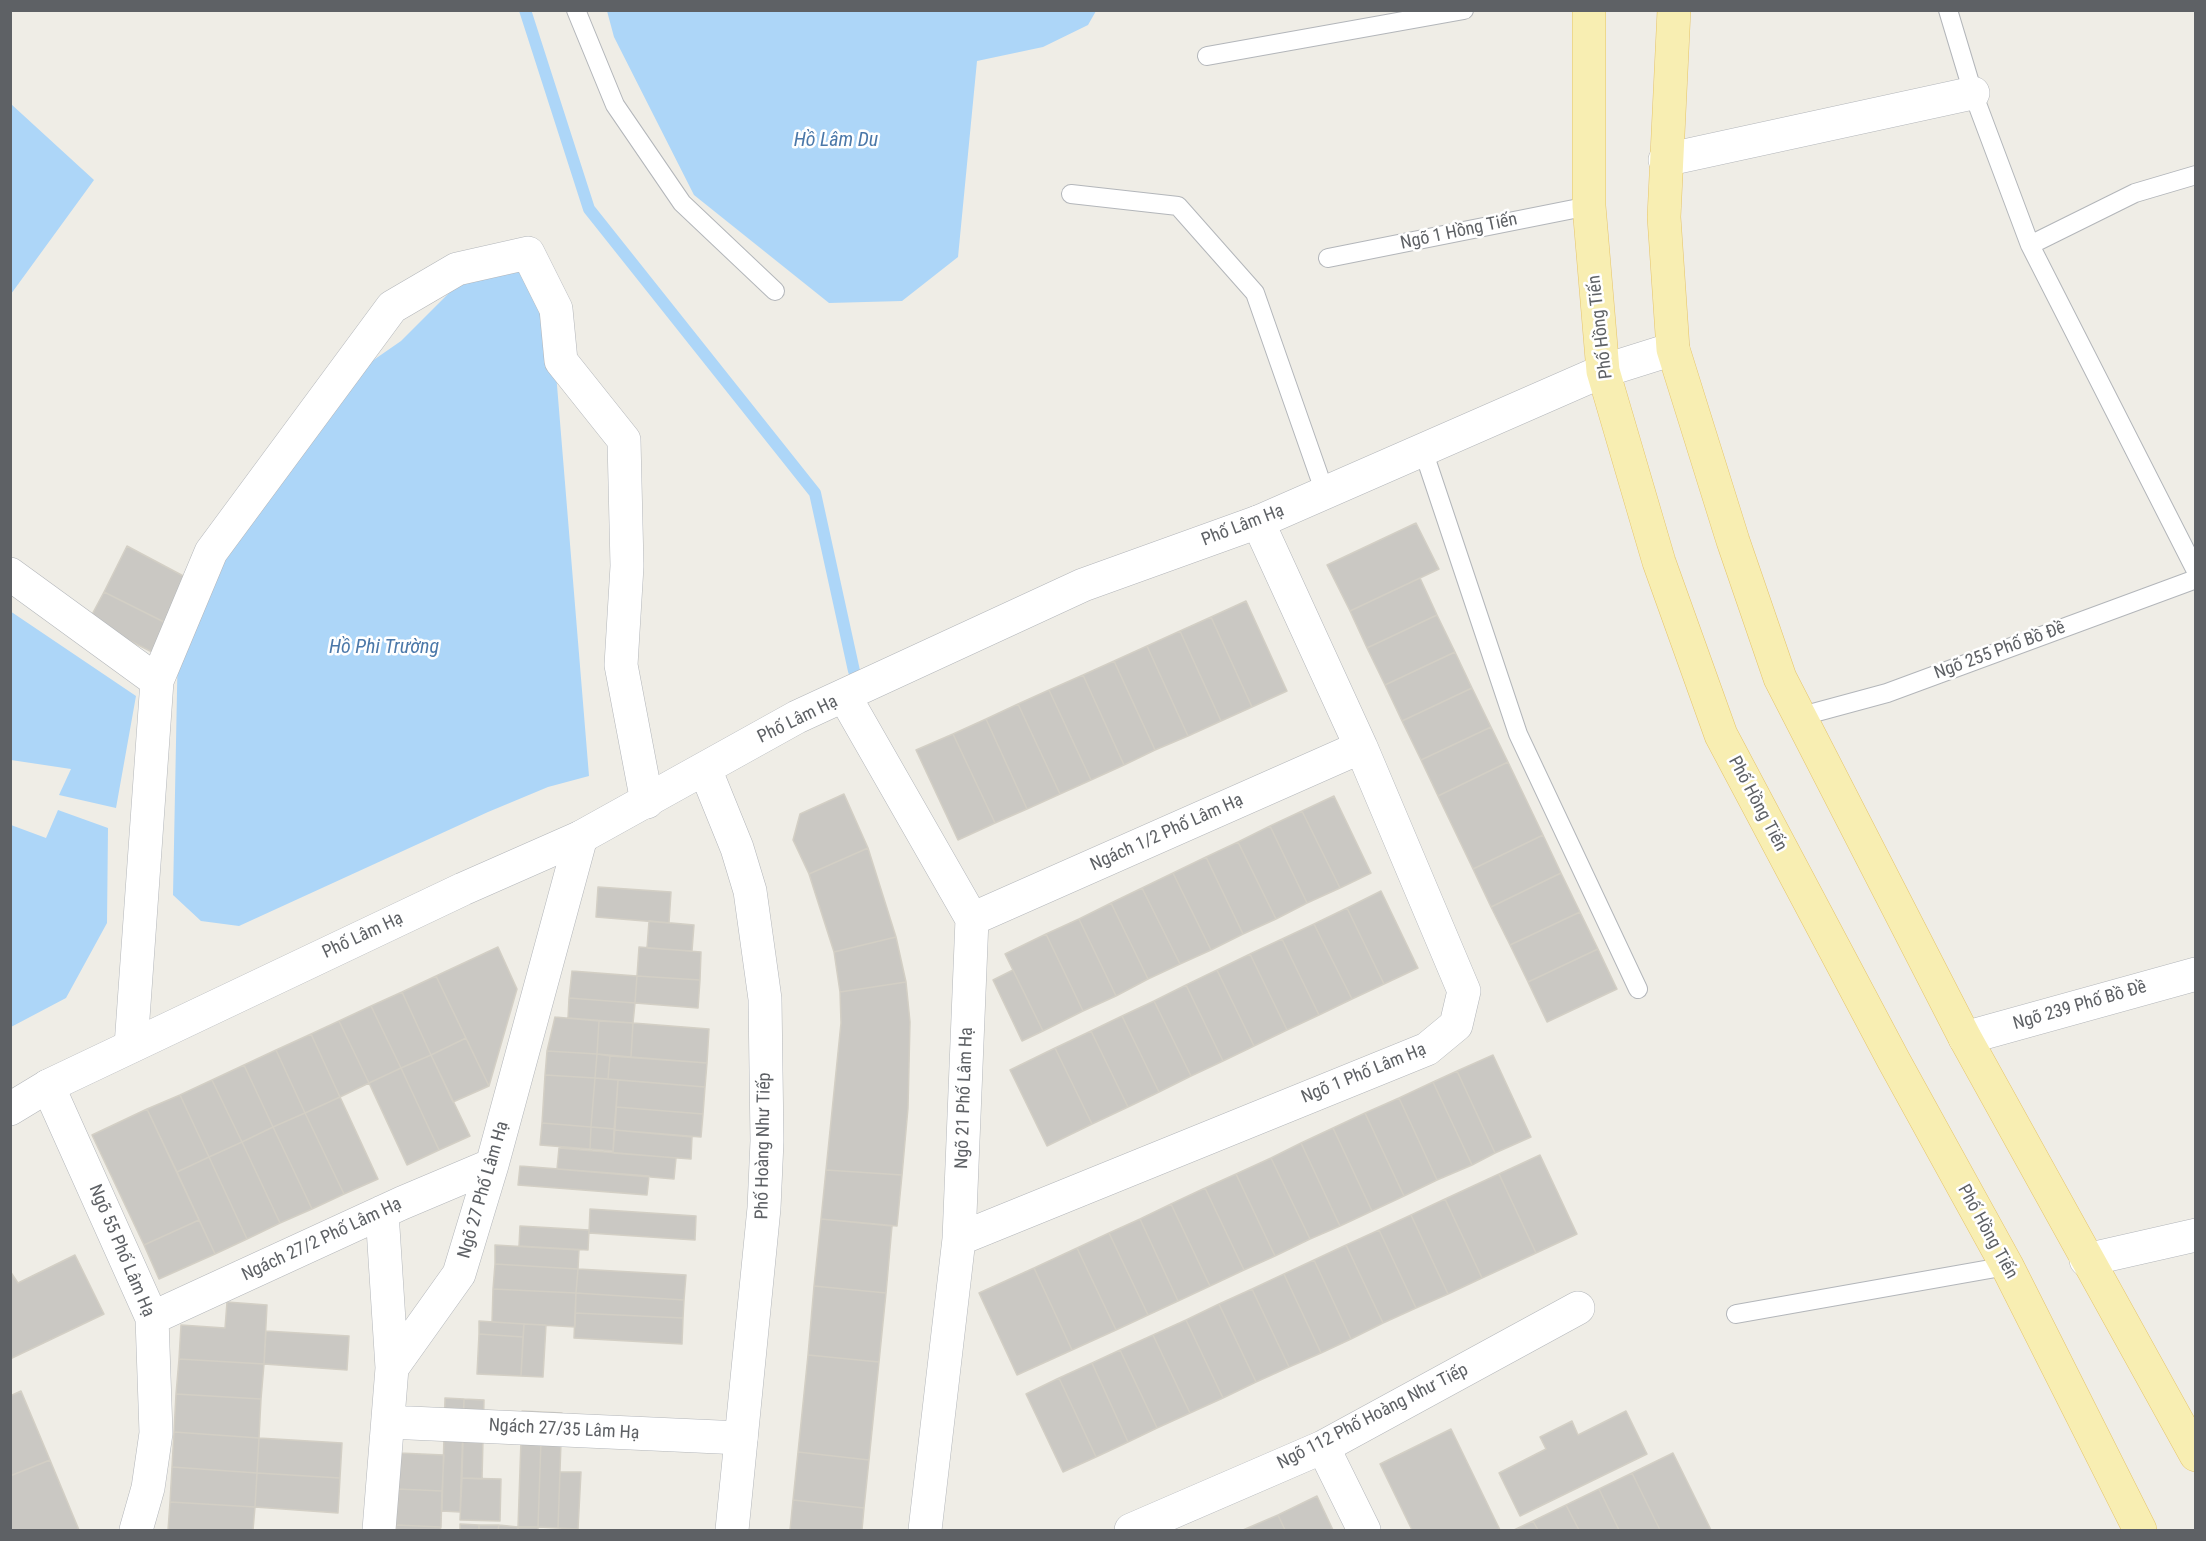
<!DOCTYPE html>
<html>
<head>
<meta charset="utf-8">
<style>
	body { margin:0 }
	#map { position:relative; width:2206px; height:1541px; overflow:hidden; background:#efede6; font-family:"Roboto Condensed",sans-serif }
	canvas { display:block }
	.frame { position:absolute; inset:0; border:12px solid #5e6165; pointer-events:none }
</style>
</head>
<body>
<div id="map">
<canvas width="2206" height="1541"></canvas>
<div class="frame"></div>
</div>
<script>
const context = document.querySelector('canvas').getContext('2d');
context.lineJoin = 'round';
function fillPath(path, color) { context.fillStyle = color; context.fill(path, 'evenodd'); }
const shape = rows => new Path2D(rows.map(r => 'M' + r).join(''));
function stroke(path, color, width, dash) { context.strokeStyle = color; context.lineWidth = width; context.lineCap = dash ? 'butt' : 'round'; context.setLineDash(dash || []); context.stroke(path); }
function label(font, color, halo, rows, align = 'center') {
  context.font = font + ' "Roboto Condensed",sans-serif'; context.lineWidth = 5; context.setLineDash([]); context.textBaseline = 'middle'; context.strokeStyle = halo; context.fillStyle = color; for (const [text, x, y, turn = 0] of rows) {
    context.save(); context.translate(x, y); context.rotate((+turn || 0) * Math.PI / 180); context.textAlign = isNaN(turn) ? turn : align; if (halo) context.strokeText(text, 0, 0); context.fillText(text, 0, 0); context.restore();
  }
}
const water = shape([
	[607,11,607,10,1096,11,1088,25,1043,47,977,61,958,257,902,301,829,303,694,195,614,37],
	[11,104,94,180,11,294],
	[518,265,551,312,589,776,548,787,488,812,239,926,201,921,173,895,178,640,204,571,362,368,401,341,460,282],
	[10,611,136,696,116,808,59,795,71,769,11,760],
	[58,810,108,828,107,923,66,998,11,1027,11,825,46,838]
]);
const stream = shape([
	[525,10,589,209,815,493,854,671]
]);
const building = shape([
	[1416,523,1439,569,1350,611,1327,565,1416,523],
	[127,546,189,579,166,623,104,592,127,546],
	[1420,578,1437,615,1367,648,1350,611,1420,578],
	[104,592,166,623,152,652,89,620,104,592],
	[1246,601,1287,691,1252,707,1211,617,1246,601],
	[1437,615,1455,652,1385,685,1367,648,1437,615],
	[1211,617,1252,707,1221,721,1180,631,1211,617],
	[1180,631,1221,721,1188,736,1147,646,1180,631],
	[1147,646,1188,736,1155,750,1114,661,1147,646],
	[1455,652,1472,688,1402,721,1385,685,1455,652],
	[1114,661,1155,750,1124,765,1083,675,1114,661],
	[1083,675,1124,765,1091,780,1049,690,1083,675],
	[1472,688,1491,727,1421,760,1402,721,1472,688],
	[1049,690,1091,780,1060,794,1018,704,1049,690],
	[1018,704,1060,794,1027,809,986,719,1018,704],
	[986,719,1027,809,995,823,953,734,986,719],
	[1491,727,1508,762,1438,796,1421,760,1491,727],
	[953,734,995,823,958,840,916,750,953,734],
	[1508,762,1543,835,1473,869,1438,796,1508,762],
	[844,794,868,848,809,874,793,840,800,814,844,794],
	[1334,796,1371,873,1340,888,1302,811,1334,796],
	[1302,811,1340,888,1307,903,1270,826,1302,811],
	[1270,826,1307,903,1276,919,1238,842,1270,826],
	[1543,835,1561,873,1491,907,1473,869,1543,835],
	[1238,842,1276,919,1243,934,1206,857,1238,842],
	[868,848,896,937,834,952,809,874,868,848],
	[1206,857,1243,934,1211,950,1173,873,1206,857],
	[1173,873,1211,950,1180,964,1142,888,1173,873],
	[1561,873,1580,912,1510,945,1491,907,1561,873],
	[598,887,671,892,669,923,596,917,598,887],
	[1142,888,1180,964,1148,979,1111,903,1142,888],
	[1381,891,1418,968,1384,984,1347,908,1381,891],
	[1111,903,1148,979,1116,996,1079,919,1111,903],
	[1347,908,1384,984,1352,999,1314,924,1347,908],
	[1580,912,1598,949,1528,982,1510,945,1580,912],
	[1079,919,1116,996,1083,1011,1046,934,1079,919],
	[649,921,694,925,692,951,647,948,649,921],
	[1314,924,1352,999,1319,1015,1282,939,1314,924],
	[1046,934,1083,1011,1043,1031,1005,954,1046,934],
	[896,937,906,982,840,992,834,952,896,937],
	[1282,939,1319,1015,1287,1030,1250,954,1282,939],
	[498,947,517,989,489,1086,436,976,498,947],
	[639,947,701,952,700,980,637,976,639,947],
	[1598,949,1617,989,1547,1022,1528,982,1598,949],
	[1250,954,1287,1030,1254,1046,1217,970,1250,954],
	[1013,970,1043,1031,1022,1041,993,980,1013,970],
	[1217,970,1254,1046,1223,1061,1186,985,1217,970],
	[572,971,637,976,635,1003,569,998,572,971],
	[436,976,466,1038,431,1055,402,992,436,976],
	[637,976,700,980,698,1008,635,1003,637,976],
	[906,982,910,1022,908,1108,902,1175,826,1170,841,1023,840,992,906,982],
	[1186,985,1223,1061,1191,1076,1154,1001,1186,985],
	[402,992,431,1055,401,1068,371,1006,402,992],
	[569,998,635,1003,633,1023,568,1018,569,998],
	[1154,1001,1191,1076,1159,1092,1122,1016,1154,1001],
	[371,1006,401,1068,369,1083,339,1021,371,1006],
	[1122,1016,1159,1092,1128,1107,1091,1031,1122,1016],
	[555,1017,599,1021,597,1054,547,1051,555,1017],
	[339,1021,369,1083,340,1097,311,1034,339,1021],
	[599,1021,633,1023,631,1057,597,1054,599,1021],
	[633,1023,709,1029,707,1063,631,1057,633,1023],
	[1091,1031,1128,1107,1092,1124,1055,1048,1091,1031],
	[311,1034,340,1097,305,1113,276,1050,311,1034],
	[466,1038,489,1086,453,1102,431,1055,466,1038],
	[1055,1048,1092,1124,1047,1146,1010,1070,1055,1048],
	[276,1050,305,1113,273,1127,244,1065,276,1050],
	[547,1051,597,1054,595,1078,545,1075,547,1051],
	[597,1054,610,1056,608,1079,595,1078,597,1054],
	[431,1055,470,1136,439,1150,401,1068,431,1055],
	[1493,1055,1531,1137,1495,1153,1457,1071,1493,1055],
	[610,1056,707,1063,705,1087,608,1079,610,1056],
	[244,1065,273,1127,242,1142,212,1080,244,1065],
	[401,1068,439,1150,407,1165,369,1083,401,1068],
	[1457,1071,1495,1153,1472,1165,1433,1082,1457,1071],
	[545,1075,595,1078,591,1127,542,1123,545,1075],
	[595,1078,618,1080,615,1129,591,1127,595,1078],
	[212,1080,242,1142,209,1157,180,1095,212,1080],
	[618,1080,705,1087,703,1114,616,1107,618,1080],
	[1433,1082,1472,1165,1437,1180,1399,1098,1433,1082],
	[180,1095,209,1157,177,1172,147,1109,180,1095],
	[340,1097,378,1179,344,1194,305,1113,340,1097],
	[1399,1098,1437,1180,1404,1196,1365,1113,1399,1098],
	[616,1107,703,1114,701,1137,614,1130,616,1107],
	[147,1109,199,1220,144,1245,92,1135,147,1109],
	[305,1113,344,1194,312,1209,273,1127,305,1113],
	[1365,1113,1404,1196,1372,1211,1333,1128,1365,1113],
	[542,1123,591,1127,590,1149,540,1145,542,1123],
	[273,1127,312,1209,280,1223,242,1142,273,1127],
	[591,1127,615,1129,613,1151,590,1149,591,1127],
	[1333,1128,1372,1211,1340,1226,1301,1143,1333,1128],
	[614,1130,692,1137,691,1159,613,1153,614,1130],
	[242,1142,280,1223,247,1239,209,1157,242,1142],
	[1301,1143,1340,1226,1310,1239,1271,1158,1301,1143],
	[559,1148,676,1158,674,1179,557,1169,559,1148],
	[1540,1155,1577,1234,1536,1253,1499,1174,1540,1155],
	[209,1157,247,1239,215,1254,177,1172,209,1157],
	[1271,1158,1310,1239,1275,1256,1236,1174,1271,1158],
	[520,1166,649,1176,647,1195,518,1185,520,1166],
	[826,1170,902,1175,897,1226,821,1219,826,1170],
	[1236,1174,1275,1256,1244,1270,1205,1188,1236,1174],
	[1499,1174,1536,1253,1482,1278,1445,1199,1499,1174],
	[1205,1188,1244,1270,1210,1286,1171,1204,1205,1188],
	[1445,1199,1482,1278,1448,1294,1411,1215,1445,1199],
	[1171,1204,1210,1286,1178,1301,1140,1219,1171,1204],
	[590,1209,696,1216,695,1240,589,1233,590,1209],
	[1411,1215,1448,1294,1416,1308,1379,1230,1411,1215],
	[821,1219,892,1226,886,1293,814,1286,821,1219],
	[1140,1219,1178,1301,1148,1315,1109,1233,1140,1219],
	[199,1220,215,1254,159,1279,144,1245,199,1220],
	[520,1226,589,1230,588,1250,519,1246,520,1226],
	[1379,1230,1416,1308,1383,1323,1346,1245,1379,1230],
	[1109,1233,1148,1315,1116,1330,1077,1248,1109,1233],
	[495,1245,579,1250,578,1269,495,1264,495,1245],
	[1346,1245,1383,1323,1351,1339,1314,1260,1346,1245],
	[1077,1248,1116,1330,1072,1350,1034,1268,1077,1248],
	[75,1255,104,1314,10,1359,10,1271,18,1283,75,1255],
	[1314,1260,1351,1339,1321,1353,1284,1274,1314,1260],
	[495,1264,578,1269,576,1293,493,1289,495,1264],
	[1034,1268,1072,1350,1017,1375,979,1293,1034,1268],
	[578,1269,686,1275,684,1300,576,1293,578,1269],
	[1284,1274,1321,1353,1289,1367,1252,1289,1284,1274],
	[814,1286,886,1293,879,1362,808,1355,814,1286],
	[493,1289,576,1293,575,1327,492,1322,493,1289],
	[1252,1289,1289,1367,1256,1382,1219,1304,1252,1289],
	[576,1293,684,1300,683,1318,575,1313,576,1293],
	[227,1302,267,1305,264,1364,179,1359,181,1325,225,1328,227,1302],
	[1219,1304,1256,1382,1223,1398,1186,1320,1219,1304],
	[575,1313,683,1318,682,1344,574,1338,575,1313],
	[1186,1320,1223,1398,1190,1413,1153,1335,1186,1320],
	[479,1321,524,1324,523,1337,479,1334,479,1321],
	[524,1324,546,1325,543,1377,521,1376,524,1324],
	[266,1331,349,1336,347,1370,264,1364,266,1331],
	[479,1334,523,1337,521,1376,477,1374,479,1334],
	[1153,1335,1190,1413,1157,1428,1120,1350,1153,1335],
	[1120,1350,1157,1428,1128,1442,1092,1363,1120,1350],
	[808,1355,879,1362,869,1460,798,1452,808,1355],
	[179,1359,264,1364,261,1399,176,1394,179,1359],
	[1092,1363,1128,1442,1096,1457,1059,1378,1092,1363],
	[1059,1378,1096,1457,1063,1472,1026,1394,1059,1378],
	[21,1391,50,1460,10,1476,10,1396,21,1391],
	[176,1394,261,1399,259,1438,174,1432,176,1394],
	[445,1398,464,1399,460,1512,442,1511,445,1398],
	[464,1399,484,1400,482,1479,462,1478,464,1399],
	[522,1411,542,1412,538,1527,518,1527,522,1411],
	[1626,1411,1647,1454,1520,1516,1499,1473,1546,1449,1540,1437,1572,1421,1578,1435,1626,1411],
	[542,1412,562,1413,558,1528,538,1527,542,1412],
	[1451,1429,1500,1530,1412,1530,1380,1464,1451,1429],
	[174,1432,259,1438,257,1473,172,1467,174,1432],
	[259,1438,342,1443,340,1478,257,1473,259,1438],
	[798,1452,869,1460,864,1508,793,1500,798,1452],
	[399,1453,444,1455,442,1491,397,1489,399,1453],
	[1673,1453,1711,1530,1660,1530,1632,1473,1673,1453],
	[50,1460,79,1530,10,1530,10,1476,50,1460],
	[172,1467,257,1473,255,1507,170,1502,172,1467],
	[560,1472,581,1472,578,1529,558,1528,560,1472],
	[257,1473,340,1478,338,1513,255,1507,257,1473],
	[1632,1473,1660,1530,1619,1530,1599,1489,1632,1473],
	[462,1478,501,1479,500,1521,460,1520,462,1478],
	[397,1489,442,1491,441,1527,396,1525,397,1489],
	[1599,1489,1619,1530,1579,1530,1566,1505,1599,1489],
	[1317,1496,1333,1530,1285,1530,1278,1515,1317,1496],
	[793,1500,864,1508,862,1530,790,1530,793,1500],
	[170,1502,255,1507,253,1530,168,1530,170,1502],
	[1566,1505,1579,1530,1538,1530,1533,1521,1566,1505],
	[1278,1515,1285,1530,1243,1530,1278,1515],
	[1533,1521,1538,1530,1514,1530,1533,1521],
	[460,1524,479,1525,479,1530,460,1530,460,1524],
	[396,1525,441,1527,440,1530,396,1530,396,1525],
	[479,1525,499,1525,498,1530,479,1530,479,1525],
	[499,1525,518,1527,518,1530,498,1530,499,1525],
	[518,1527,538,1527,538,1530,518,1530,518,1527]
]);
const lane = shape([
	[576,10,615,105,682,203,775,291],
	[1948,10,1973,93,2030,245,2196,571],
	[1207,56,1464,10],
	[1071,194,1178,206,1255,293,1325,493],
	[2030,245,2135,193,2196,175],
	[1328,258,1589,206],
	[1423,450,1518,734,1638,989],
	[1802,716,1887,693,2196,579],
	[1736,1314,2007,1266]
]);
const street = shape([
	[1665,160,1973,93],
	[10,574,157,681],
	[845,697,972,919,959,1239,925,1530],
	[972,919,1361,747],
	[1965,1038,2196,974],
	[131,1046,157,681,211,552,392,307,457,269,528,253,556,309,561,361,624,440,627,566,621,665,647,802],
	[48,1086,152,1318,156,1433,148,1488,136,1530],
	[382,1212,392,1368],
	[959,1239,1427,1049,1456,1025,1464,991,1361,747,1258,522],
	[2086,1260,2196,1235],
	[152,1318,402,1203,492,1165],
	[388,1422,741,1438],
	[1323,1447,1364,1530],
	[379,1530,392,1368,459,1274,492,1165,581,837],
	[1131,1530,1323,1447,1578,1308]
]);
const secondary = shape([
	[705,769,737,848,750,891,765,999,767,1141,764,1208,732,1530],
	[10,1109,48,1086,463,889,581,837,797,717,1083,585,1258,522,1603,371,1673,349]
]);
const primary = shape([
	[1589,10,1589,206,1603,371,1659,562,1721,735,1894,1061,2007,1266,2140,1530],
	[1674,10,1664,217,1673,349,1733,541,1780,678,1965,1038,2196,1455]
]);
const streetNames = [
	["Ngõ 1 Hồng Tiến",1459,232,-12],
	["Phố Hồng Tiến",1601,327,-97],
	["Phố Lâm Hạ",1243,526,-21],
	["Ngõ 255 Phố Bồ Đề",2000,651,-20],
	["Phố Lâm Hạ",798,720,-26],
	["Phố Hồng Tiến",1757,804,62],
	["Ngách 1/2 Phố Lâm Hạ",1167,833,-24],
	["Phố Lâm Hạ",363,936,-25],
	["Ngõ 239 Phố Bồ Đề",2080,1006,-16],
	["Ngõ 1 Phố Lâm Hạ",1364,1074,-22],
	["Ngõ 21 Phố Lâm Hạ",965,1098,-88],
	["Phố Hoàng Như Tiếp",764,1146,-89],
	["Ngõ 27 Phố Lâm Hạ",484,1190,-74],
	["Phố Hồng Tiến",1987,1232,61],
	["Ngách 27/2 Phố Lâm Hạ",322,1240,-25],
	["Ngõ 55 Phố Lâm Hạ",121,1251,67],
	["Ngõ 112 Phố Hoàng Như Tiếp",1373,1417,-27],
	["Ngách 27/35 Lâm Hạ",564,1430,3]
];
const waterNames = [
	["Hồ Lâm Du",836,141],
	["Hồ Phi Trường",384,648]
];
fillPath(water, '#add6f8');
stroke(stream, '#add6f8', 12);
fillPath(building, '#cac8c3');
stroke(building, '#d3cfc5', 1.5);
stroke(lane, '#b3b6ba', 20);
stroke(street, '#b3b6ba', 34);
stroke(secondary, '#b2b5b9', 34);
stroke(primary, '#e5c469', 34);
stroke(lane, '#fff', 18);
stroke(street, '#fff', 33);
stroke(secondary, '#fff', 33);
stroke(primary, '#f8eeb2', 33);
label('18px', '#5e6165', '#fff', streetNames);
label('italic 20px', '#4b78a9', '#fff', waterNames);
</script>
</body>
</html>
